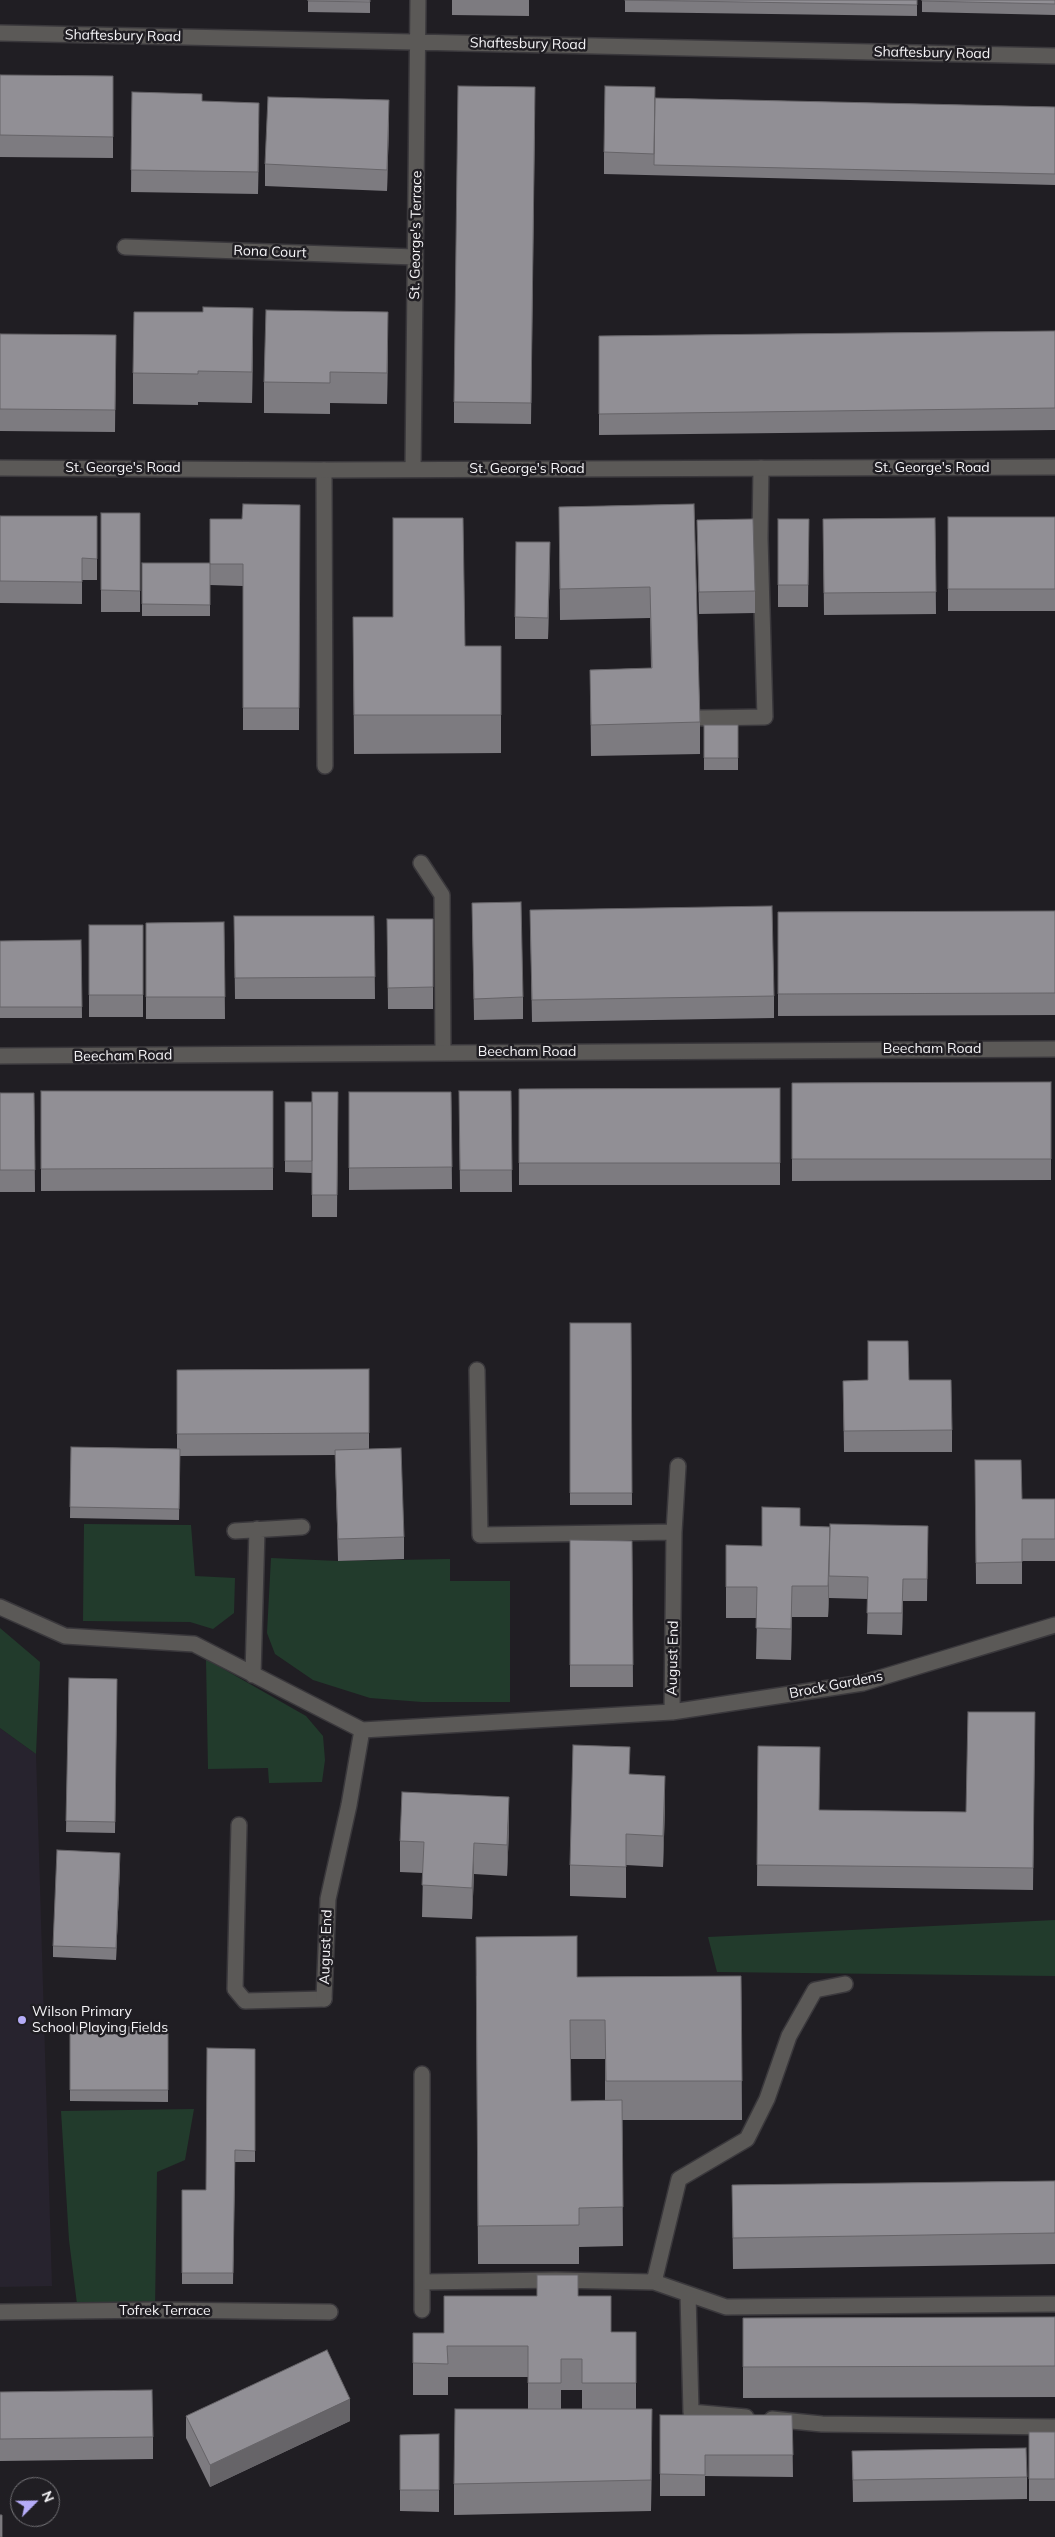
<!DOCTYPE html>
<html>
<head>
<meta charset="utf-8">
<style>
	body { margin:0 }
	#map { position:relative; width:1055px; height:2537px; overflow:hidden; background:#201e23; font-family:Mulish,sans-serif }
	canvas { display:block }
	.north { position:absolute; left:10px; top:2477px; width:50px; height:50px; box-sizing:border-box; background:#201e23; border:1px solid #757478; border-radius:50%; rotate:67deg; font-size:14px; font-weight:700; line-height:20px; text-align:center; color:#f5f4f7 }
	.north::after { content:''; display:block; margin:auto; width:18px; height:22px; background:#b5acf8; clip-path:polygon(50% 0,100% 100%,50% 72%,0 100%) }
</style>
</head>
<body>
<div id="map">
<canvas width="1055" height="2537"></canvas>
<div class="north">N</div>
</div>
<script>
const context = document.querySelector('canvas').getContext('2d');
context.lineJoin = 'round';
function fillPath(path, color) { context.fillStyle = color; context.fill(path, 'evenodd'); }
const shape = rows => new Path2D(rows.map(r => 'M' + r).join(''));
function stroke(path, color, width, dash) { context.strokeStyle = color; context.lineWidth = width; context.lineCap = dash ? 'butt' : 'round'; context.setLineDash(dash || []); context.stroke(path); }
function label(font, color, halo, rows, align = 'center') {
  context.font = font + ' Mulish,sans-serif'; context.lineWidth = 5; context.setLineDash([]); context.textBaseline = 'middle'; context.strokeStyle = halo; context.fillStyle = color; for (const [text, x, y, turn = 0] of rows) {
    context.save(); context.translate(x, y); context.rotate((+turn || 0) * Math.PI / 180); context.textAlign = isNaN(turn) ? turn : align; if (halo) context.strokeText(text, 0, 0); context.fillText(text, 0, 0); context.restore();
  }
}
const built = shape([
	[0,1728,36,1754,52,2286,0,2287]
]);
const green = shape([
	[84,1524,191,1525,195,1576,235,1578,234,1613,213,1629,190,1622,83,1621],
	[271,1558,338,1561,450,1559,450,1581,510,1581,510,1702,422,1702,370,1698,313,1680,275,1654,267,1633],
	[0,1628,40,1662,36,1754,0,1728],
	[206,1659,306,1716,323,1736,325,1760,322,1782,269,1783,268,1768,208,1769],
	[1055,1920,1055,1976,717,1972,708,1937],
	[194,2109,185,2160,157,2172,155,2310,78,2312,69,2240,61,2111]
]);
const lane = shape([
	[324,470,325,766],
	[701,718,765,717,760,538,761,468],
	[421,863,442,895,443,1052],
	[239,1825,235,1989,245,2001,324,1999],
	[422,2074,422,2282],
	[654,2282,679,2179,747,2139,767,2099,789,2036,815,1990,845,1984],
	[688,2294,691,2412,746,2417],
	[422,2310,422,2282,556,2280,654,2282,726,2307,1055,2304],
	[772,2419,822,2424,1055,2427]
]);
const street = shape([
	[0,33,1055,56],
	[125,247,415,257],
	[0,468,324,470,1055,467],
	[413,469,418,0],
	[0,1056,1055,1049],
	[477,1370,480,1535,674,1532],
	[235,1531,302,1527],
	[0,1607,65,1636,194,1644,362,1730,672,1712,863,1683,1055,1625],
	[253,1675,257,1529],
	[672,1712,674,1532,678,1466],
	[324,1999,328,1899,349,1805,362,1730],
	[0,2312,155,2310,330,2312]
]);
const wall = shape([
	[308,0,370,0,370,13,308,12],
	[452,0,529,0,529,16,452,15],
	[625,0,917,0,917,16,625,12],
	[922,0,1055,0,1055,15,922,12],
	[0,75,113,76,113,158,0,157],
	[132,92,202,101,259,124,258,194,131,192],
	[655,98,1055,107,1055,185,604,174,604,152],
	[535,109,531,424,454,423,454,402],
	[389,122,387,191,265,186,265,164],
	[1055,331,1055,430,599,435,599,336],
	[0,334,116,335,115,432,0,431],
	[253,339,252,403,198,402,198,405,133,404,133,373],
	[388,343,387,404,330,403,330,414,264,413,264,382],
	[694,504,700,722,700,754,591,756,590,670,651,668,650,618,560,620,559,507],
	[300,505,299,730,243,730,243,586,210,585,210,519,242,519],
	[101,513,140,513,140,612,101,612],
	[0,516,97,516,97,580,82,580,82,604,0,603],
	[948,517,1055,517,1055,611,948,611],
	[935,518,936,614,824,615,823,519],
	[778,519,809,519,808,607,778,607],
	[697,520,755,591,755,613,699,614],
	[142,563,210,563,210,616,142,616],
	[550,564,548,639,515,639,515,617],
	[353,617,465,646,501,646,501,753,354,754],
	[704,725,738,725,738,770,704,770],
	[472,903,523,997,523,1019,474,1020],
	[530,910,774,996,774,1018,532,1022],
	[1055,911,1055,1015,778,1016,778,912],
	[234,916,374,916,375,999,235,999],
	[387,919,433,919,433,1009,388,1009],
	[224,922,225,1019,146,1019,146,923],
	[89,925,143,925,143,1017,89,1017],
	[81,940,82,1018,0,1018,0,941],
	[1051,1082,1051,1180,792,1181,792,1083],
	[780,1088,780,1185,519,1185,519,1089],
	[41,1091,273,1091,273,1190,41,1191],
	[459,1091,511,1091,512,1192,460,1192],
	[338,1092,337,1217,312,1217,312,1173,285,1172,285,1102,312,1102],
	[349,1092,451,1092,452,1189,349,1190],
	[0,1093,34,1093,35,1192,0,1192],
	[570,1323,631,1323,632,1505,570,1505],
	[369,1369,369,1449,404,1537,404,1559,338,1561,335,1455,180,1456,179,1520,70,1518,71,1447,177,1449,177,1370],
	[909,1380,952,1430,952,1452,844,1452,843,1381],
	[975,1460,1022,1499,1055,1499,1055,1561,1022,1561,1022,1584,976,1584],
	[800,1526,830,1527,928,1526,927,1601,903,1601,902,1635,867,1634,868,1599,829,1598,828,1617,792,1617,791,1660,756,1659,757,1618,726,1618,726,1587,762,1546],
	[570,1540,632,1541,633,1687,570,1687],
	[69,1678,117,1679,115,1833,66,1832],
	[1035,1712,1033,1890,757,1886,758,1746,819,1810,966,1812],
	[630,1774,665,1807,663,1867,626,1865,626,1898,570,1896,570,1865],
	[509,1829,507,1876,474,1874,472,1919,422,1917,423,1873,400,1872,400,1841],
	[120,1864,116,1960,53,1957,53,1946],
	[476,1976,577,1977,741,1976,742,2120,622,2120,623,2246,579,2247,579,2264,478,2264],
	[571,2059,605,2059,605,2101,571,2101],
	[70,2026,168,2027,168,2102,70,2101],
	[255,2049,255,2162,235,2162,233,2284,182,2284,182,2190,206,2190],
	[1055,2181,1055,2264,733,2269,732,2185],
	[578,2296,611,2332,636,2332,636,2409,652,2440,651,2511,454,2515,454,2484,528,2409,528,2377,448,2377,448,2395,413,2395,413,2333,444,2333],
	[561,2390,582,2390,582,2409,561,2409],
	[1055,2317,1055,2397,743,2398,743,2318],
	[0,2392,153,2437,153,2459,0,2461],
	[660,2415,792,2415,793,2477,705,2476,705,2496,660,2496],
	[186,2416,350,2421,210,2487,186,2438],
	[1029,2432,1055,2432,1055,2501,1029,2501],
	[439,2434,439,2512,400,2511,400,2435],
	[852,2451,1027,2477,1027,2499,853,2502]
]);
const shadedWall = shape([
	[389,100,389,122,387,191,387,170],
	[259,103,259,124,258,194,258,172],
	[253,308,253,339,252,403,252,372],
	[388,312,388,343,387,404,387,373],
	[550,542,550,564,548,639,548,618],
	[829,1576,829,1598,828,1617,828,1586],
	[903,1579,903,1601,902,1635,902,1613],
	[792,1586,792,1617,791,1660,791,1629],
	[665,1776,665,1807,663,1867,663,1836],
	[509,1797,509,1829,507,1876,507,1845],
	[474,1843,474,1874,472,1919,472,1888],
	[120,1853,120,1864,116,1960,116,1948],
	[350,2399,350,2421,210,2487,210,2465],
	[652,2409,652,2440,651,2511,651,2480]
]);
const building = shape([
	[308,0,370,0,370,2,308,1,308,0],
	[625,0,917,0,917,5,625,0],
	[922,0,1055,0,1055,4,922,1,922,0],
	[0,75,113,76,113,137,0,135,0,75],
	[458,86,535,87,531,403,454,402,458,86],
	[605,86,655,87,654,154,604,152,605,86],
	[132,92,202,94,202,101,259,103,258,172,131,170,132,92],
	[268,97,389,100,387,170,265,164,268,97],
	[655,98,1055,107,1055,174,654,165,655,98],
	[203,307,253,308,252,372,198,371,198,374,133,373,134,312,203,312,203,307],
	[266,310,388,312,387,373,330,372,330,383,264,382,266,310],
	[1055,331,1055,408,599,414,599,336,1055,331],
	[0,334,116,335,115,410,0,409,0,334],
	[243,504,300,505,299,708,243,708,243,564,210,564,210,519,242,519,243,504],
	[694,504,700,722,591,725,590,670,652,668,650,587,560,589,559,507,694,504],
	[101,513,140,513,140,591,101,590,101,513],
	[0,516,97,516,97,559,82,558,82,582,0,581,0,516],
	[948,517,1055,517,1055,589,948,589,948,517],
	[393,518,463,518,465,646,501,646,501,715,354,715,353,617,393,617,393,518],
	[935,518,936,592,824,593,823,519,935,518],
	[753,519,755,591,699,592,697,520,753,519],
	[778,519,809,519,808,585,778,585,778,519],
	[516,542,550,542,548,618,515,617,516,542],
	[142,563,210,563,210,605,142,604,142,563],
	[704,725,738,725,738,758,704,758,704,725],
	[521,902,523,997,474,999,472,903,521,902],
	[772,906,774,996,532,1000,530,910,772,906],
	[1055,911,1055,993,778,994,778,912,1055,911],
	[234,916,374,916,375,977,235,978,234,916],
	[387,919,433,919,433,987,388,988,387,919],
	[224,922,225,997,146,997,146,923,224,922],
	[89,925,143,925,143,995,89,995,89,925],
	[81,940,82,1007,0,1007,0,941,81,940],
	[1051,1082,1051,1159,792,1159,792,1083,1051,1082],
	[780,1088,780,1163,519,1163,519,1089,780,1088],
	[41,1091,273,1091,273,1168,41,1169,41,1091],
	[459,1091,511,1091,512,1170,460,1170,459,1091],
	[312,1092,338,1092,337,1195,312,1195,312,1092],
	[349,1092,451,1092,452,1167,349,1168,349,1092],
	[0,1093,34,1093,35,1170,0,1170,0,1093],
	[285,1102,312,1102,312,1161,285,1161,285,1102],
	[570,1323,631,1323,632,1493,570,1493,570,1323],
	[868,1341,908,1341,909,1380,951,1380,952,1430,844,1431,843,1381,868,1380,868,1341],
	[369,1369,369,1433,177,1434,177,1370,369,1369],
	[71,1447,180,1449,179,1509,70,1507,71,1447],
	[401,1448,404,1537,338,1539,335,1450,401,1448],
	[975,1460,1021,1460,1022,1499,1055,1499,1055,1539,1022,1539,1022,1562,976,1563,975,1460],
	[762,1507,800,1508,800,1526,830,1527,828,1586,792,1586,791,1629,756,1628,757,1587,726,1587,726,1545,762,1546,762,1507],
	[830,1524,928,1526,927,1579,903,1579,902,1613,867,1613,868,1577,829,1576,830,1524],
	[570,1540,632,1541,633,1665,570,1665,570,1540],
	[69,1678,117,1679,115,1822,66,1821,69,1678],
	[968,1712,1035,1712,1033,1868,757,1865,758,1746,820,1747,819,1810,966,1812,968,1712],
	[573,1745,630,1747,629,1774,665,1776,663,1836,626,1834,626,1867,570,1865,573,1745],
	[402,1792,509,1797,507,1845,474,1843,472,1888,422,1885,424,1842,400,1841,402,1792],
	[57,1850,120,1853,116,1948,53,1946,57,1850],
	[577,1936,577,1977,741,1976,742,2081,606,2081,605,2020,570,2020,571,2101,622,2100,623,2207,579,2208,579,2225,478,2226,476,1937,577,1936],
	[70,2026,168,2027,168,2090,70,2090,70,2026],
	[207,2048,255,2049,255,2151,235,2150,233,2273,182,2273,182,2190,206,2190,207,2048],
	[1055,2181,1055,2233,733,2238,732,2185,1055,2181],
	[537,2275,578,2275,578,2296,611,2296,611,2332,636,2332,636,2383,582,2383,582,2359,561,2359,561,2383,528,2383,528,2346,447,2346,448,2364,413,2363,413,2333,444,2333,444,2296,537,2296,537,2275],
	[1055,2317,1055,2366,743,2367,743,2318,1055,2317],
	[327,2350,350,2399,210,2465,186,2416,327,2350],
	[152,2390,153,2437,0,2439,0,2392,152,2390],
	[455,2409,652,2409,651,2480,454,2484,455,2409],
	[660,2415,792,2415,793,2455,705,2455,705,2475,660,2474,660,2415],
	[1029,2432,1055,2432,1055,2479,1029,2479,1029,2432],
	[439,2434,439,2490,400,2490,400,2435,439,2434],
	[1026,2448,1027,2477,853,2480,852,2451,1026,2448],
	[0,2515,2,2515,2,2537,0,2537,0,2515]
]);
const markers = [
	[22,2020,5,"#b5acf8"]
];
const streetNames = [
	["Shaftesbury Road",123,36,1],
	["Shaftesbury Road",528,44,1],
	["Shaftesbury Road",932,53,1],
	["St. George's Terrace",416,235,-89],
	["Rona Court",270,252,2],
	["St. George's Road",123,468],
	["St. George's Road",932,468],
	["St. George's Road",527,469],
	["Beecham Road",932,1049],
	["Beecham Road",527,1052],
	["Beecham Road",123,1056,-1],
	["August End",673,1658,-89],
	["Brock Gardens",836,1685,-11],
	["August End",326,1947,-88],
	["Tofrek Terrace",165,2311]
];
const poiNames = [
	["Wilson Primary",32,2012],
	["School Playing Fields",32,2028]
];
fillPath(built, '#27232e');
fillPath(green, '#223b2c');
stroke(lane, '#3a383c', 18);
stroke(street, '#3a383c', 18);
stroke(lane, '#5b5957', 15);
stroke(street, '#5b5957', 15);
fillPath(wall, '#7d7b80');
fillPath(shadedWall, '#666468');
fillPath(building, '#918f95');
stroke(building, '#666468', 1);
for (const [x, y, r, color] of markers) { const dot = new Path2D(); dot.arc(x, y, r, 0, 2 * Math.PI); context.fillStyle = color; context.fill(dot); stroke(dot, '#201e23', 2); }
label('14px', '#f5f4f7', '#201e23', streetNames);
label('14px', '#f5f4f7', '#201e23', poiNames, 'left');
</script>
</body>
</html>
